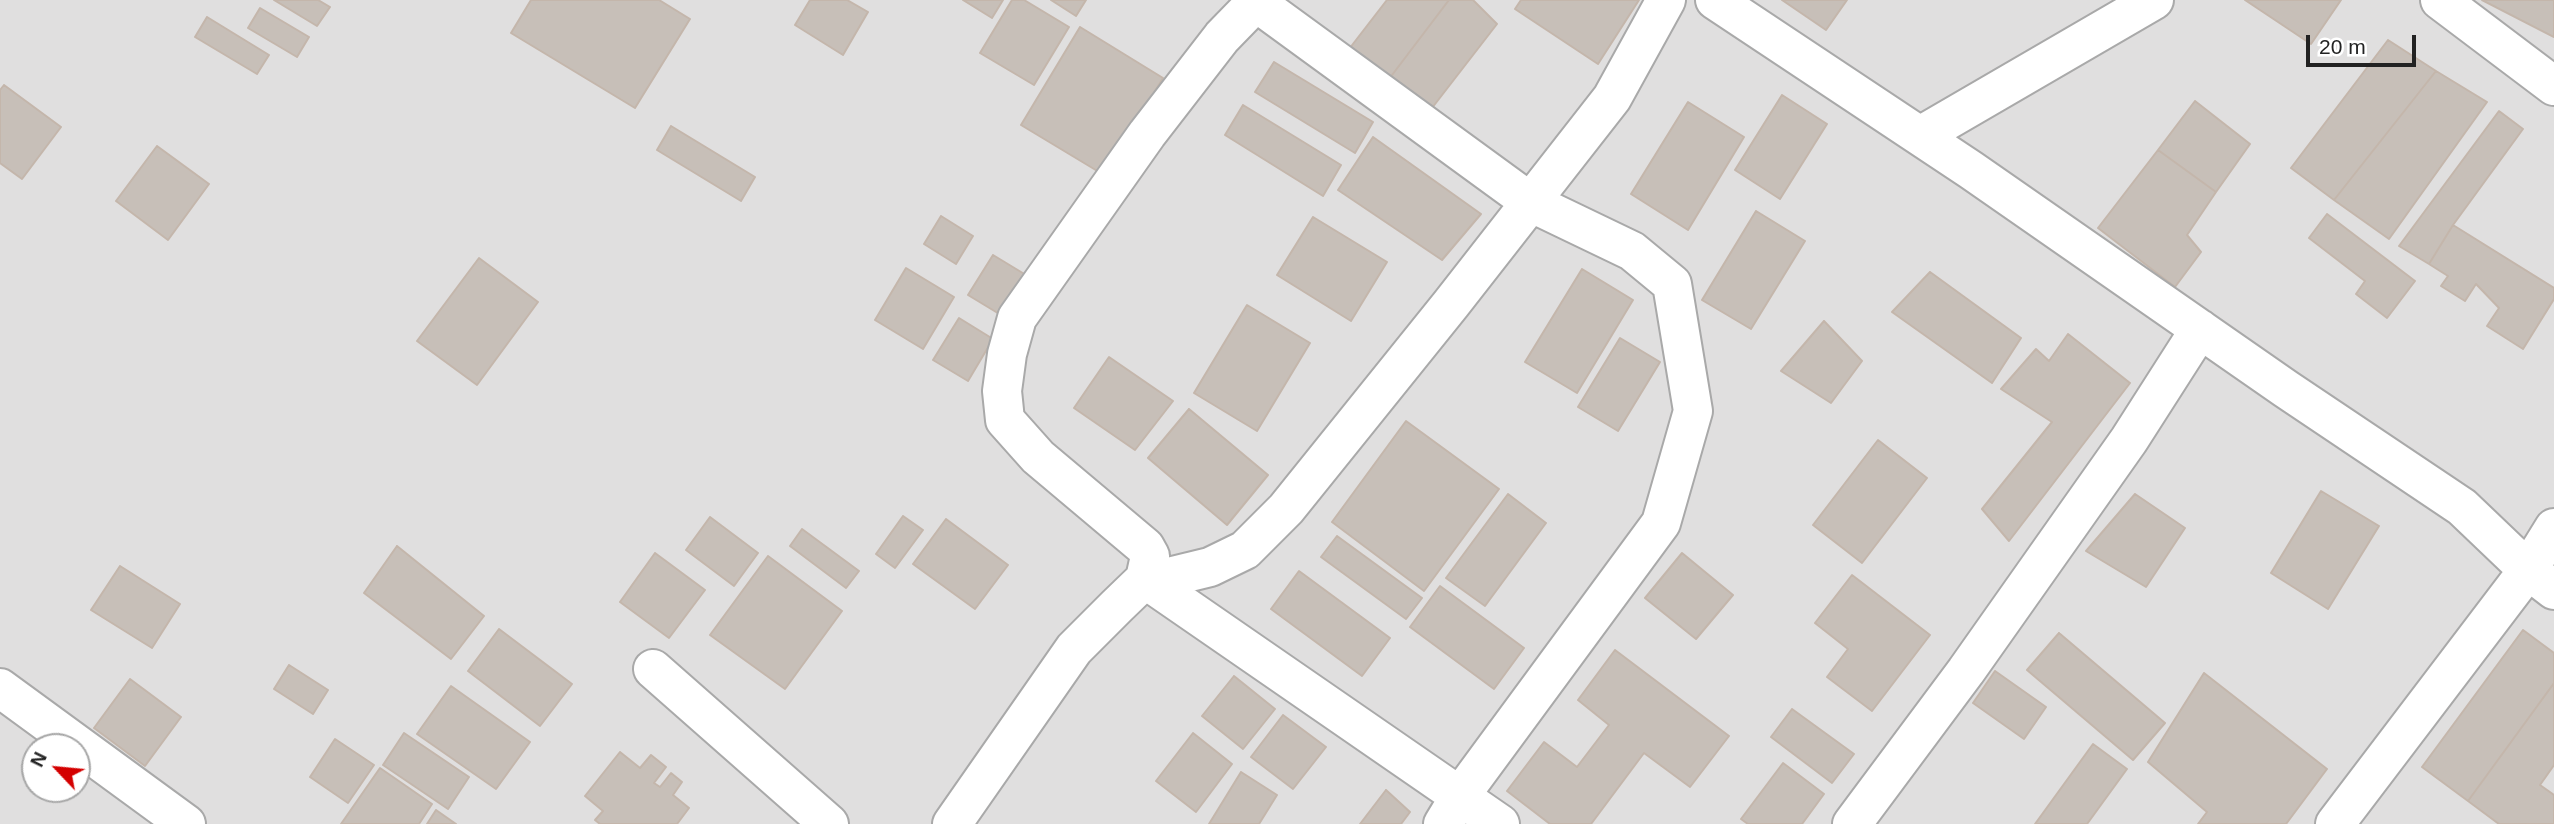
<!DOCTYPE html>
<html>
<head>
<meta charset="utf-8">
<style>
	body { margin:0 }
	#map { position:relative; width:2554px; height:824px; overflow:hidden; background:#f2efe9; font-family:Arial,sans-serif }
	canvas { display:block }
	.north { position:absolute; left:21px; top:733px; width:70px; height:70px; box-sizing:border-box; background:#fff; border:2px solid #a7a7a7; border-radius:50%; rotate:296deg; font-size:19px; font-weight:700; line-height:28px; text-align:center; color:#222 }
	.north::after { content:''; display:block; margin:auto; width:24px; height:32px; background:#d40000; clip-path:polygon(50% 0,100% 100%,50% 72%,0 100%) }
	.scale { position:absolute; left:2306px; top:35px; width:110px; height:32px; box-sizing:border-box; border:4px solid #222; border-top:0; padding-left:9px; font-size:21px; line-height:24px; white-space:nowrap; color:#222; -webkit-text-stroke:5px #fff; paint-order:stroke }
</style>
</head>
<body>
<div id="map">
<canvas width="2554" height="824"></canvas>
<div class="north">N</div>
<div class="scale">20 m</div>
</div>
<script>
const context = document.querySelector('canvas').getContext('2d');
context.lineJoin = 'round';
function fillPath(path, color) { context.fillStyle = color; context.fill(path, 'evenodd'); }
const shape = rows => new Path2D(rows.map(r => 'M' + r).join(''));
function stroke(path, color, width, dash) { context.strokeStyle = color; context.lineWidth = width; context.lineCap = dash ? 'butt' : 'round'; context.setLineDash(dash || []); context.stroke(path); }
const residential = shape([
	[0,0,2554,0,2554,824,0,824],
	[35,747,77,747,77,789,35,789]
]);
const building = shape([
	[274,0,318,0,330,7,317,26,274,0],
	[531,0,659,0,690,19,635,108,511,33,531,0],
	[810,0,847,0,868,12,843,55,795,25,810,0],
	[963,0,1003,0,992,18,963,0],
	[1012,0,1024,0,1069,27,1034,85,980,53,1012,0],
	[1051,0,1086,0,1076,16,1051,0],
	[1387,0,1449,0,1386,83,1346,53,1387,0],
	[1449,0,1473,0,1497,24,1432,108,1386,83,1449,0],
	[1521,0,1639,0,1598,64,1515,9,1521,0],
	[1782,0,1847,0,1826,30,1782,0],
	[2245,0,2341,0,2311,44,2245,0],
	[2482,0,2554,0,2554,37,2482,0],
	[260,8,309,37,297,57,248,28,260,8],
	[207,17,269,55,257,74,195,37,207,17],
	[1080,27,1163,78,1104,175,1021,125,1080,27],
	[2388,40,2436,71,2334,200,2291,168,2388,40],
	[1274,62,1373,122,1355,153,1255,92,1274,62],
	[2436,71,2487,102,2389,239,2334,200,2436,71],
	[4,85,61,127,22,179,0,163,0,90,4,85],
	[1782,95,1827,124,1780,199,1735,170,1782,95],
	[2195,101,2250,144,2216,192,2158,150,2195,101],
	[1688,102,1744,137,1688,230,1631,194,1688,102],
	[1243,105,1341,165,1323,196,1225,135,1243,105],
	[2499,111,2523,129,2453,225,2429,264,2399,246,2499,111],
	[671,126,755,177,741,201,657,150,671,126],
	[1373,137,1481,214,1442,260,1338,190,1373,137],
	[157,146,209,184,168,240,116,201,157,146],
	[2158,150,2216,192,2187,235,2201,252,2175,287,2098,228,2158,150],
	[1756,211,1805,241,1751,329,1702,300,1756,211],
	[2327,214,2415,281,2387,318,2356,294,2365,281,2309,238,2327,214],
	[941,216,973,236,956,264,924,244,941,216],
	[1313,217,1387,262,1351,321,1277,275,1313,217],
	[2453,225,2554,288,2554,299,2523,349,2487,326,2499,308,2476,284,2465,301,2441,286,2448,276,2429,264,2453,225],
	[993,255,1026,275,1001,315,968,295,993,255],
	[479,258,538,302,477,385,417,341,479,258],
	[906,268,954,297,923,349,875,320,906,268],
	[1582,269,1633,300,1577,393,1525,362,1582,269],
	[1930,272,2021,338,1992,383,1892,312,1930,272],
	[1247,305,1310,343,1257,431,1194,393,1247,305],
	[959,318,993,339,968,381,933,360,959,318],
	[1824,321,1862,361,1831,403,1781,371,1824,321],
	[2068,334,2130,383,2009,541,1982,509,2052,422,2001,389,2036,349,2049,361,2068,334],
	[1620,338,1660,362,1618,431,1578,407,1620,338],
	[1109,357,1173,401,1135,450,1074,408,1109,357],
	[1189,409,1268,475,1227,525,1148,458,1189,409],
	[1406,421,1499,489,1424,591,1332,522,1406,421],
	[1878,440,1927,478,1862,563,1813,525,1878,440],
	[2321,491,2379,526,2328,609,2271,573,2321,491],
	[1508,494,1546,523,1485,606,1446,578,1508,494],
	[2135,494,2185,528,2146,587,2086,551,2135,494],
	[903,516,923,530,895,568,876,554,903,516],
	[710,517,758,553,734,586,686,550,710,517],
	[946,519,1008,565,975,609,913,564,946,519],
	[802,529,859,571,846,588,790,546,802,529],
	[1337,536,1422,598,1406,619,1321,557,1337,536],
	[397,546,484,616,451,659,364,593,397,546],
	[655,553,705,590,669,638,620,602,655,553],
	[1682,553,1733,595,1696,639,1645,598,1682,553],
	[768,556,842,611,785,689,710,635,768,556],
	[120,566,180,604,152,648,91,610,120,566],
	[1299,571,1390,638,1362,676,1271,609,1299,571],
	[1852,575,1930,635,1872,711,1827,677,1848,649,1815,623,1852,575],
	[1440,586,1524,648,1494,689,1410,627,1440,586],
	[499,629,572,684,540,726,468,671,499,629],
	[2523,630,2554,653,2554,683,2468,801,2422,767,2523,630],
	[2059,633,2165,723,2133,760,2027,670,2059,633],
	[1615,650,1729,736,1690,787,1644,753,1591,824,1550,824,1507,791,1544,742,1577,767,1609,725,1578,700,1615,650],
	[289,665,328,690,313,714,274,689,289,665],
	[1995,671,2046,707,2024,739,1973,703,1995,671],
	[2204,673,2327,769,2286,824,2198,824,2207,812,2148,762,2204,673],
	[1234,676,1275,709,1243,749,1202,716,1234,676],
	[130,679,181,717,145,766,94,728,130,679],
	[2554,683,2554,765,2540,785,2554,795,2554,824,2499,824,2468,801,2554,683],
	[451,686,530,742,496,789,417,734,451,686],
	[1792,709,1854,754,1832,783,1771,737,1792,709],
	[1283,715,1326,747,1293,789,1251,757,1283,715],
	[404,733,469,777,448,809,383,765,404,733],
	[1193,733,1232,764,1196,812,1156,781,1193,733],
	[335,739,374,765,348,803,310,777,335,739],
	[2093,744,2127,769,2087,824,2035,824,2093,744],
	[620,752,640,768,651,755,666,767,654,783,660,787,671,773,682,782,673,795,689,808,677,824,600,824,595,820,603,811,585,796,620,752],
	[1783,763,1824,794,1802,824,1748,824,1741,819,1783,763],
	[380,768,432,804,419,824,341,824,380,768],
	[1241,772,1277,795,1259,824,1209,824,1241,772],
	[1386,790,1410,812,1401,824,1360,824,1386,790],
	[436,810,456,824,427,824,436,810]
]);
const minor = shape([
	[1253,0,1530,202,1632,251,1672,284,1693,411,1661,523,1460,796,1443,824],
	[1715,0,1971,170,2286,389,2462,507,2528,570,2554,590],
	[2440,0,2554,86],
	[1256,2,1222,37,1147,134,1017,318,1007,354,1002,391,1005,420,1038,457,1145,547,1150,556,1145,579,1500,824],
	[1920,136,2154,0],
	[653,669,829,824],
	[0,688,186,824],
	[952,824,1074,649,1117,606,1145,579,1169,577,1210,567,1245,550,1286,509,1451,304,1612,98,1666,0],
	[1852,824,1966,671,2129,440,2200,329],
	[2335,824,2528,570,2554,528]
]);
fillPath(residential, '#e0dfdf');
fillPath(building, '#c7bfb8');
stroke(building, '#c4b6ab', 2);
stroke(minor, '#a9a9a9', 42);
stroke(minor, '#fff', 38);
</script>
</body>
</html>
